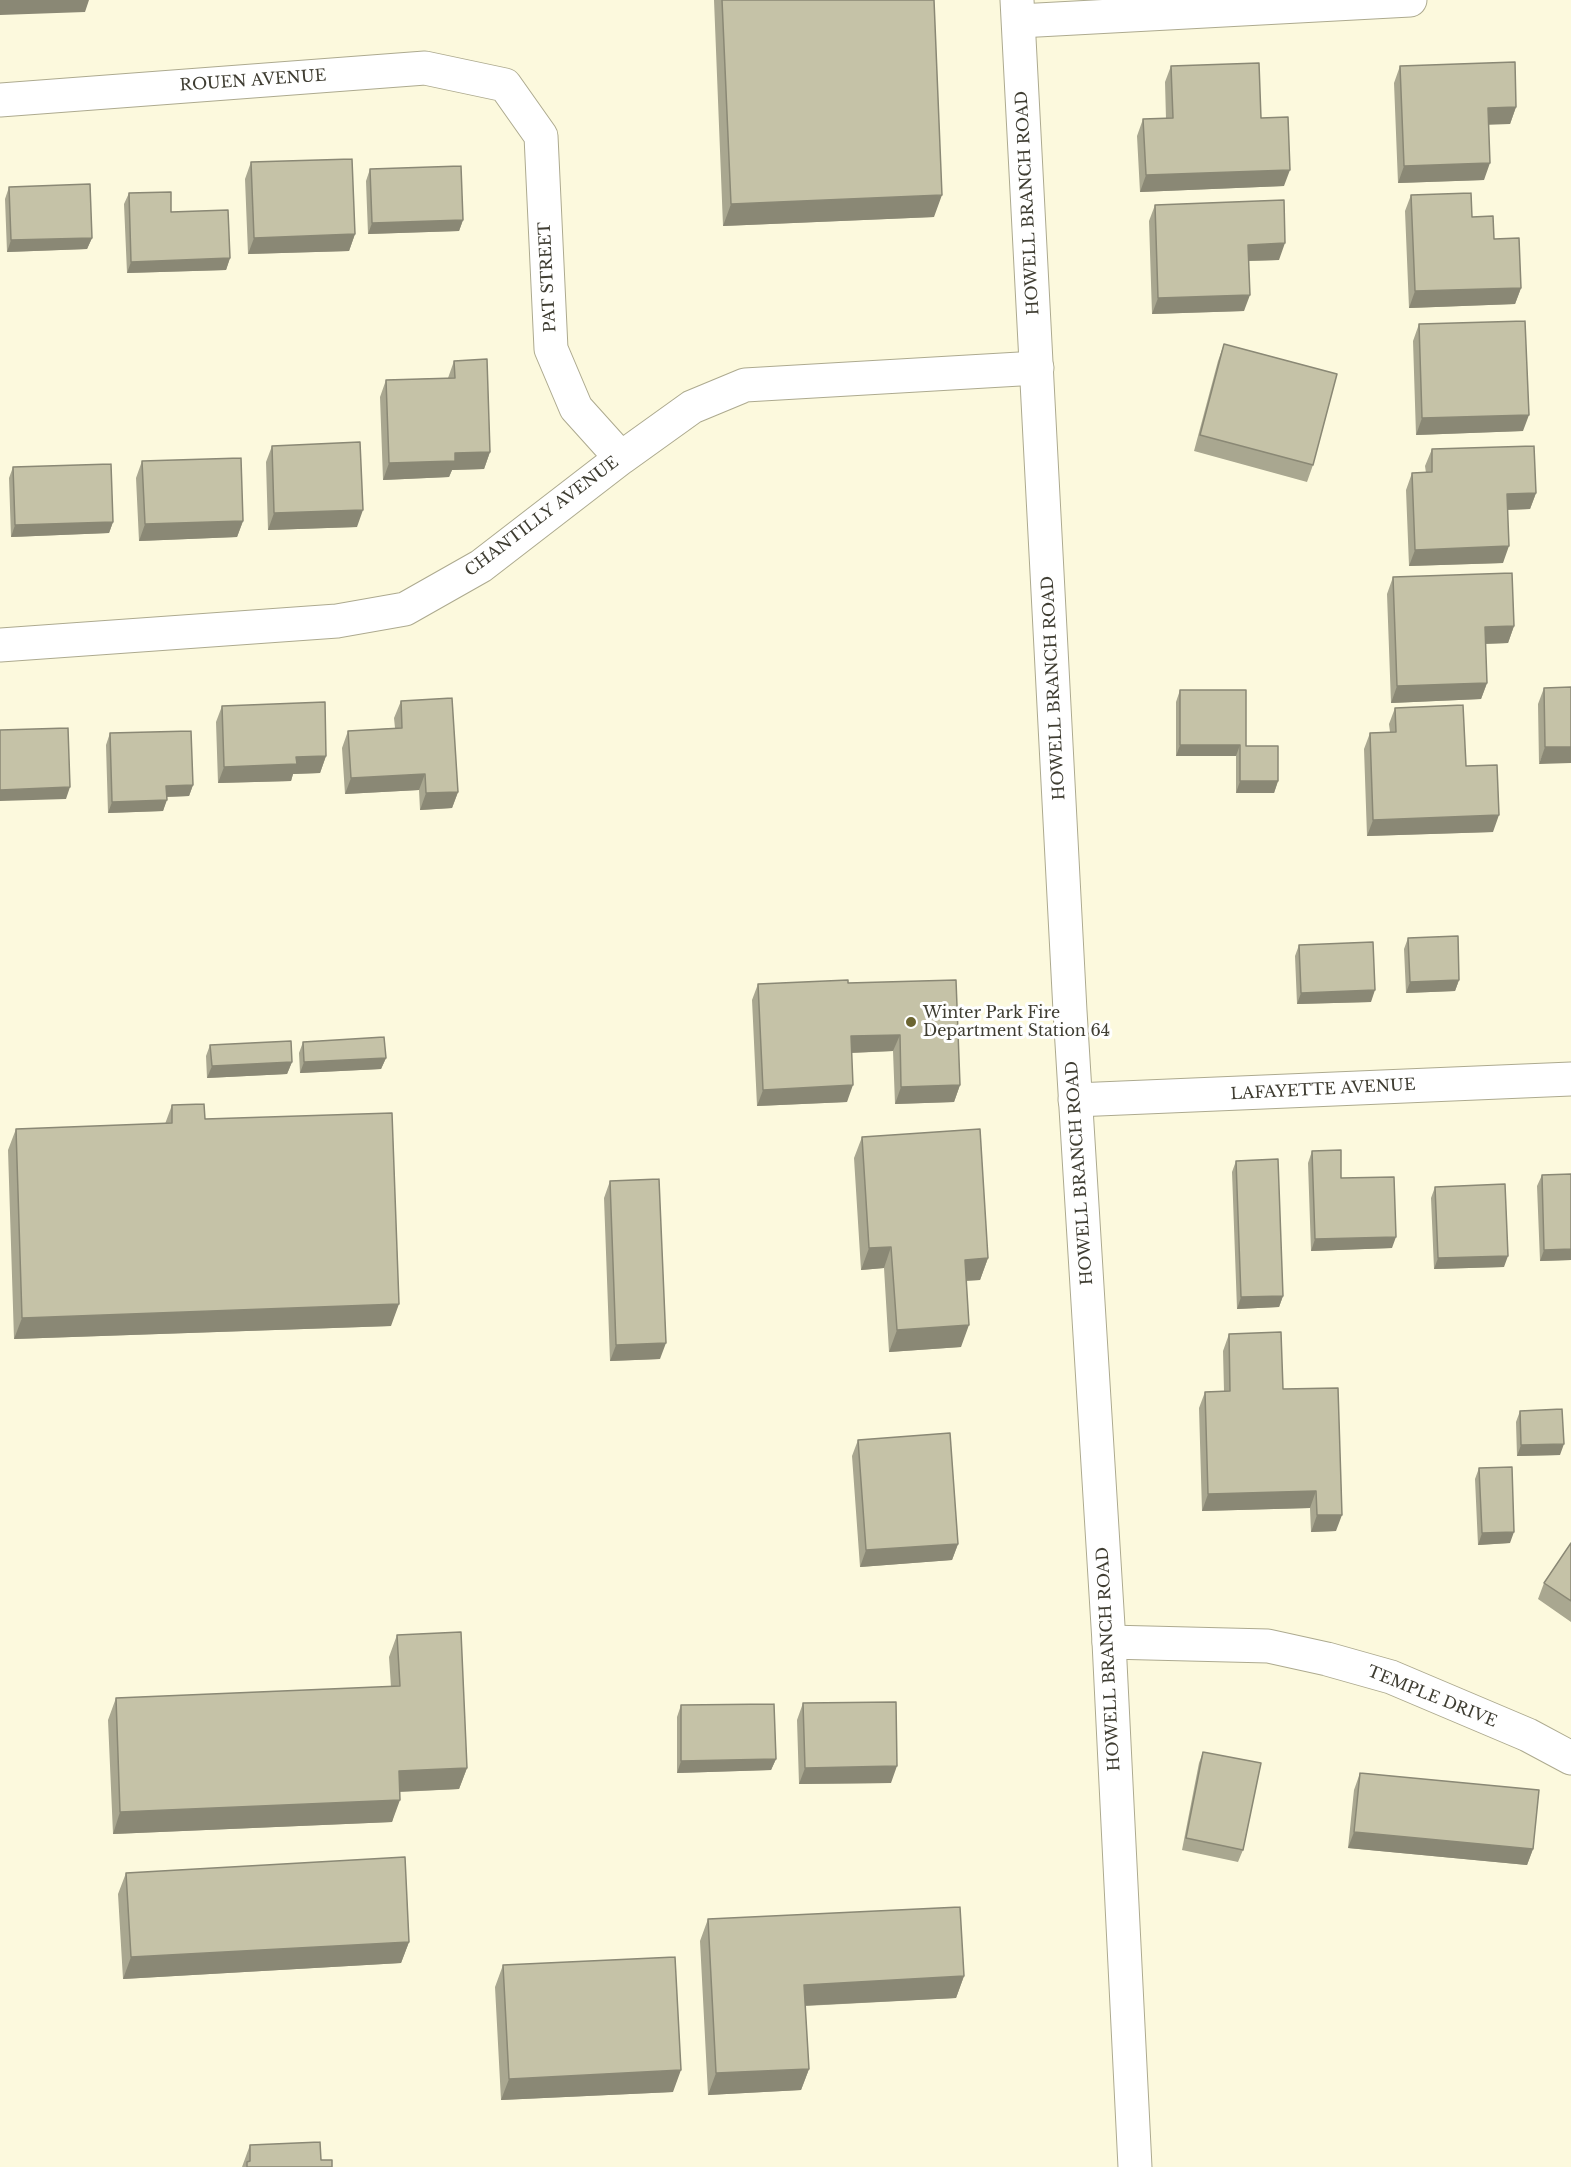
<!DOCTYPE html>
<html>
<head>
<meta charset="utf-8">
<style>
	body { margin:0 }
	canvas { display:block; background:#fcf9dd }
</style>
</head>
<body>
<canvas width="1571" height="2167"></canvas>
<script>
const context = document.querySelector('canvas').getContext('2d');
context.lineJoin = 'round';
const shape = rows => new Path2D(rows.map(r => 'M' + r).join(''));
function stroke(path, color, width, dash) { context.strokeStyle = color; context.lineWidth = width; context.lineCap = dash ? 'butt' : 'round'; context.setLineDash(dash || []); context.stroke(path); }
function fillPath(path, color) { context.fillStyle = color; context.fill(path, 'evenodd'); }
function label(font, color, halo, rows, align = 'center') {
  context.font = font + ' "Libre Baskerville",serif'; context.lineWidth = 6; context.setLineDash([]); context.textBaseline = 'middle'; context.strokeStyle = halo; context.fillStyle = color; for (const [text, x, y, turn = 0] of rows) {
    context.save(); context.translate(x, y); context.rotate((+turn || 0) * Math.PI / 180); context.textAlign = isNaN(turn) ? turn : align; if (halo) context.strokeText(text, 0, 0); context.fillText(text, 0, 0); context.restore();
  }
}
const minor = shape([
	[1019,21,1410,0],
	[0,100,425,68,505,85,541,136,551,349,576,408,621,458],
	[0,645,337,621,405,609,481,566,621,458,692,407,745,385,1037,368],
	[1075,1100,1571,1079],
	[1109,1642,1268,1646,1327,1659,1391,1677,1528,1735,1571,1758]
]);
const major = shape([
	[1017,0,1070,1011,1109,1642,1135,2167]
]);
const wall = shape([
	[714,0,934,0,934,217,723,226],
	[1171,66,1284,186,1140,192,1137,136,1143,119,1166,119,1165,82],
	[1400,66,1516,107,1510,124,1488,124,1484,180,1398,183,1394,83],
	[251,162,355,234,349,251,248,254,245,179],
	[370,169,463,220,459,231,368,234,366,181],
	[9,187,92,238,87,249,7,252,5,199],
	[129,193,171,212,230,258,226,270,127,273,124,204],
	[1411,195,1472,217,1494,239,1521,288,1515,304,1409,308,1405,211],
	[1155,205,1279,260,1249,261,1244,311,1152,314,1149,221],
	[1419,324,1523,431,1416,435,1413,341],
	[1224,344,1313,465,1307,482,1194,451,1218,361],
	[454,361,490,452,484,469,452,470,449,477,383,480,380,397,386,380,448,378],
	[272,446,357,527,268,530,266,462],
	[1432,449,1536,493,1530,509,1508,510,1503,563,1409,566,1406,490,1412,473,1426,473,1425,466],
	[142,461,243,521,237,537,139,541,136,478],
	[13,467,113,522,109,533,11,537,9,478],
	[1393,577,1514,626,1508,643,1485,644,1487,683,1481,699,1391,703,1387,594],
	[1571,687,1539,764,1538,704,1544,688],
	[1180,690,1246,746,1278,781,1274,793,1236,793,1236,756,1176,756,1176,702],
	[401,701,458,792,452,808,420,810,419,790,345,794,342,748,348,731,395,728,394,718],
	[222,706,326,756,320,773,293,774,291,781,218,783,216,722],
	[1395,708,1466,766,1493,832,1367,836,1364,749,1370,733,1390,732,1389,724],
	[110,733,193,785,189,796,167,797,163,811,108,813,106,745],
	[1408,938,1459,980,1455,991,1406,993,1404,949],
	[1299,945,1371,1002,1297,1004,1295,956],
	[848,983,960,1085,954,1102,895,1104,893,1051,852,1053,847,1102,757,1106,752,1000,758,984],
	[303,1042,386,1058,381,1069,300,1073,299,1053],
	[210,1045,292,1062,287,1074,207,1078,206,1056],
	[172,1105,205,1119,391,1326,14,1339,8,1150,16,1129,165,1124],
	[862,1137,988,1258,980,1280,966,1281,961,1347,889,1352,884,1268,861,1270,854,1158],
	[1312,1151,1341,1178,1392,1248,1311,1251,1308,1163],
	[1236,1161,1283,1296,1279,1307,1237,1309,1232,1172],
	[1542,1175,1571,1260,1540,1261,1537,1186],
	[610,1181,660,1359,610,1361,604,1198],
	[1435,1187,1504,1267,1434,1269,1431,1198],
	[1229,1334,1283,1389,1336,1531,1311,1532,1310,1508,1202,1511,1199,1408,1205,1392,1224,1391,1223,1351],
	[1520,1411,1560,1455,1517,1456,1516,1422],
	[858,1440,958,1544,952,1560,860,1567,852,1456],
	[1479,1468,1510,1543,1478,1545,1475,1479],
	[1571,1543,1571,1622,1538,1599,1544,1583],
	[397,1635,467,1768,459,1789,400,1792,392,1822,113,1834,108,1720,116,1698,391,1687,389,1657],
	[803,1703,891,1783,799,1784,797,1720],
	[681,1705,776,1759,771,1770,677,1773,677,1717],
	[1203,1752,1243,1850,1238,1862,1182,1850,1199,1763],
	[1360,1773,1533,1849,1527,1865,1348,1848,1354,1790],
	[126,1873,409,1942,401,1963,123,1979,118,1894],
	[708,1919,964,1976,956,1998,805,2006,809,2069,801,2090,708,2095,700,1941],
	[503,1965,673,2092,501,2100,495,1987],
	[250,2145,321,2160,332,2167,242,2167]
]);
const shadedWall = shape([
	[0,0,89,0,85,12,0,15],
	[1516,107,1510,124,1482,125,1488,108],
	[1490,163,1484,180,1398,183,1404,166],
	[1290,170,1284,186,1140,192,1146,175],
	[942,195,934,217,723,226,731,204],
	[463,220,459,231,368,234,372,223],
	[355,234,349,251,248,254,254,238],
	[92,238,87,249,7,252,11,240],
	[1285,243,1279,260,1242,261,1248,245],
	[230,258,226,270,127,273,131,262],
	[1521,288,1515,304,1409,308,1415,291],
	[1250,295,1244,311,1152,314,1158,298],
	[1529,415,1523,431,1416,435,1422,418],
	[490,452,484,469,452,470,449,477,383,480,389,463,455,453],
	[1536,493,1530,509,1501,510,1507,494],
	[363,510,357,527,268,530,274,513],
	[243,521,237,537,139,541,145,524],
	[113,522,109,533,11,537,15,525],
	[1509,546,1503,563,1409,566,1415,550],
	[1514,626,1508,643,1479,644,1485,627],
	[1487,683,1481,699,1391,703,1397,686],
	[1180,745,1240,745,1236,756,1176,756],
	[1545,747,1571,747,1571,763,1539,764],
	[326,756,320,773,293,774,291,781,218,783,224,767,296,757],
	[425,774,419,790,345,794,351,778],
	[1240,781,1278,781,1274,793,1236,793],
	[193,785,189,796,162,797,166,786],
	[70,787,66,799,0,801,0,790],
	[458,792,452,808,420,810,426,793],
	[167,800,163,811,108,813,112,802],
	[1499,815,1493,832,1367,836,1373,820],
	[1459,980,1455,991,1406,993,1410,982],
	[1375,990,1371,1002,1297,1004,1301,993],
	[900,1035,893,1051,845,1053,851,1036],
	[386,1058,381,1069,300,1073,304,1062],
	[292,1062,287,1074,207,1078,212,1066],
	[853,1085,847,1102,757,1106,763,1090],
	[960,1085,954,1102,895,1104,901,1087],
	[1396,1237,1392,1248,1311,1251,1315,1239],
	[891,1247,884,1268,861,1270,869,1248],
	[1571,1249,1571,1260,1540,1261,1544,1250],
	[1508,1256,1504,1267,1434,1269,1438,1258],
	[988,1258,980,1280,957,1281,965,1260],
	[1283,1296,1279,1307,1237,1309,1241,1297],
	[399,1304,391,1326,14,1339,22,1318],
	[969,1325,961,1347,889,1352,897,1330],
	[666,1343,660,1359,610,1361,616,1345],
	[1564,1444,1560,1455,1517,1456,1521,1445],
	[1316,1491,1310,1508,1202,1511,1208,1494],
	[1317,1515,1342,1515,1336,1531,1311,1532],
	[1514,1532,1510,1543,1478,1545,1482,1533],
	[958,1544,952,1560,860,1567,866,1550],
	[776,1759,771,1770,677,1773,681,1761],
	[897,1766,891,1783,799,1784,805,1768],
	[467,1768,459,1789,391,1792,399,1771],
	[400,1800,392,1822,113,1834,120,1812],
	[1354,1832,1533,1849,1527,1865,1348,1848],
	[409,1942,401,1963,123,1979,131,1957],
	[964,1976,956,1998,797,2006,804,1985],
	[809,2069,801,2090,708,2095,716,2073],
	[681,2070,673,2092,501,2100,509,2079]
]);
const building = shape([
	[722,0,934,0,942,195,731,204,722,0],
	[1515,62,1516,107,1488,108,1490,163,1404,166,1400,66,1515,62],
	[1259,63,1261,118,1288,117,1290,170,1146,175,1143,119,1173,118,1171,66,1259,63],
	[352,159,355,234,254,238,251,162,352,159],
	[461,166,463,220,372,223,370,169,461,166],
	[90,184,92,238,11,240,9,187,90,184],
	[171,192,171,212,228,210,230,258,131,262,129,193,171,192],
	[1471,193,1472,217,1493,216,1494,239,1519,238,1521,288,1415,291,1411,195,1471,193],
	[1284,200,1285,243,1248,245,1250,295,1158,298,1155,205,1284,200],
	[1525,321,1529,415,1422,418,1419,324,1525,321],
	[1224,344,1337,374,1313,465,1200,435,1224,344],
	[487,359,490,452,455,453,455,461,389,463,386,380,455,378,454,361,487,359],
	[360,442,363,510,274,513,272,446,360,442],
	[1534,446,1536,493,1507,494,1509,546,1415,550,1412,473,1432,472,1432,449,1534,446],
	[241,458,243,521,145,524,142,461,241,458],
	[111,464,113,522,15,525,13,467,111,464],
	[1512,573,1514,626,1485,627,1487,683,1397,686,1393,577,1512,573],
	[1571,687,1571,747,1545,747,1544,688,1571,687],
	[1180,690,1246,690,1246,746,1278,746,1278,781,1240,781,1240,745,1180,745,1180,690],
	[452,698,458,792,426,793,425,774,351,778,348,731,402,728,401,701,452,698],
	[325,702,326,756,296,757,297,764,224,767,222,706,325,702],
	[1463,705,1466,766,1497,765,1499,815,1373,820,1370,733,1396,732,1395,708,1463,705],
	[68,728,70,787,0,790,0,730,68,728],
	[191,731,193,785,166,786,167,800,112,802,110,733,191,731],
	[1458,936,1459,980,1410,982,1408,938,1458,936],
	[1373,942,1375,990,1301,993,1299,945,1373,942],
	[848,980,848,983,956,980,960,1085,901,1087,900,1035,851,1036,853,1085,763,1090,758,984,848,980],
	[384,1037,386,1058,304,1062,303,1042,384,1037],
	[291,1041,292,1062,212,1066,210,1045,291,1041],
	[204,1104,205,1119,392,1113,399,1304,22,1318,16,1129,172,1123,172,1105,204,1104],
	[980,1129,988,1258,965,1260,969,1325,897,1330,891,1247,869,1248,862,1137,980,1129],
	[1341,1150,1341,1178,1394,1177,1396,1237,1315,1239,1312,1151,1341,1150],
	[1278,1159,1283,1296,1241,1297,1236,1161,1278,1159],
	[1571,1174,1571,1249,1544,1250,1542,1175,1571,1174],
	[659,1179,666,1343,616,1345,610,1181,659,1179],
	[1505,1184,1508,1256,1438,1258,1435,1187,1505,1184],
	[1281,1332,1283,1389,1338,1388,1342,1515,1317,1515,1316,1491,1208,1494,1205,1392,1230,1391,1229,1334,1281,1332],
	[1562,1409,1564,1444,1521,1445,1520,1411,1562,1409],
	[950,1433,958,1544,866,1550,858,1440,950,1433],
	[1512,1467,1514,1532,1482,1533,1479,1468,1512,1467],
	[1571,1543,1571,1601,1544,1583,1571,1543],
	[461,1632,467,1768,399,1771,400,1800,120,1812,116,1698,400,1686,397,1635,461,1632],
	[896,1702,897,1766,805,1768,803,1703,896,1702],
	[774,1704,776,1759,681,1761,681,1705,774,1704],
	[1203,1752,1261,1763,1243,1850,1186,1838,1203,1752],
	[1360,1773,1539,1790,1533,1849,1354,1832,1360,1773],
	[405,1857,409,1942,131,1957,126,1873,405,1857],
	[960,1907,964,1976,804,1985,809,2069,716,2073,708,1919,960,1907],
	[675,1957,681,2070,509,2079,503,1965,675,1957],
	[320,2142,321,2160,332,2160,332,2167,247,2167,247,2162,250,2161,250,2145,320,2142]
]);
const markers = [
	[911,1022,6,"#6b6430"]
];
const streetNames = [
	["ROUEN AVENUE",253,81,-4],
	["HOWELL BRANCH ROAD",1028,203,-93],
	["PAT STREET",548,277,-93],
	["CHANTILLY AVENUE",542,517,-37],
	["HOWELL BRANCH ROAD",1054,688,-93],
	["LAFAYETTE AVENUE",1323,1090,-3],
	["HOWELL BRANCH ROAD",1080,1173,-94],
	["HOWELL BRANCH ROAD",1109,1659,-93],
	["TEMPLE DRIVE",1432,1697,22]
];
const poiNames = [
	["Winter Park Fire",923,1013],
	["Department Station 64",923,1031]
];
stroke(minor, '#adaa8f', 35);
stroke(major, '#adaa8f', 35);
stroke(minor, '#fff', 33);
stroke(major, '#fff', 33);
fillPath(wall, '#a9a790');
fillPath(shadedWall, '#8a8875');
fillPath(building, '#c5c2a7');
stroke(building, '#8a8875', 1.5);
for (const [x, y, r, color] of markers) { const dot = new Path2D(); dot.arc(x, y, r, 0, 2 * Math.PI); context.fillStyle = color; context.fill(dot); stroke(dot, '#fff', 2); }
label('16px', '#3f3d32', '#fff', streetNames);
label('16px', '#3f3d32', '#fff', poiNames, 'left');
</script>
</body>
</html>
